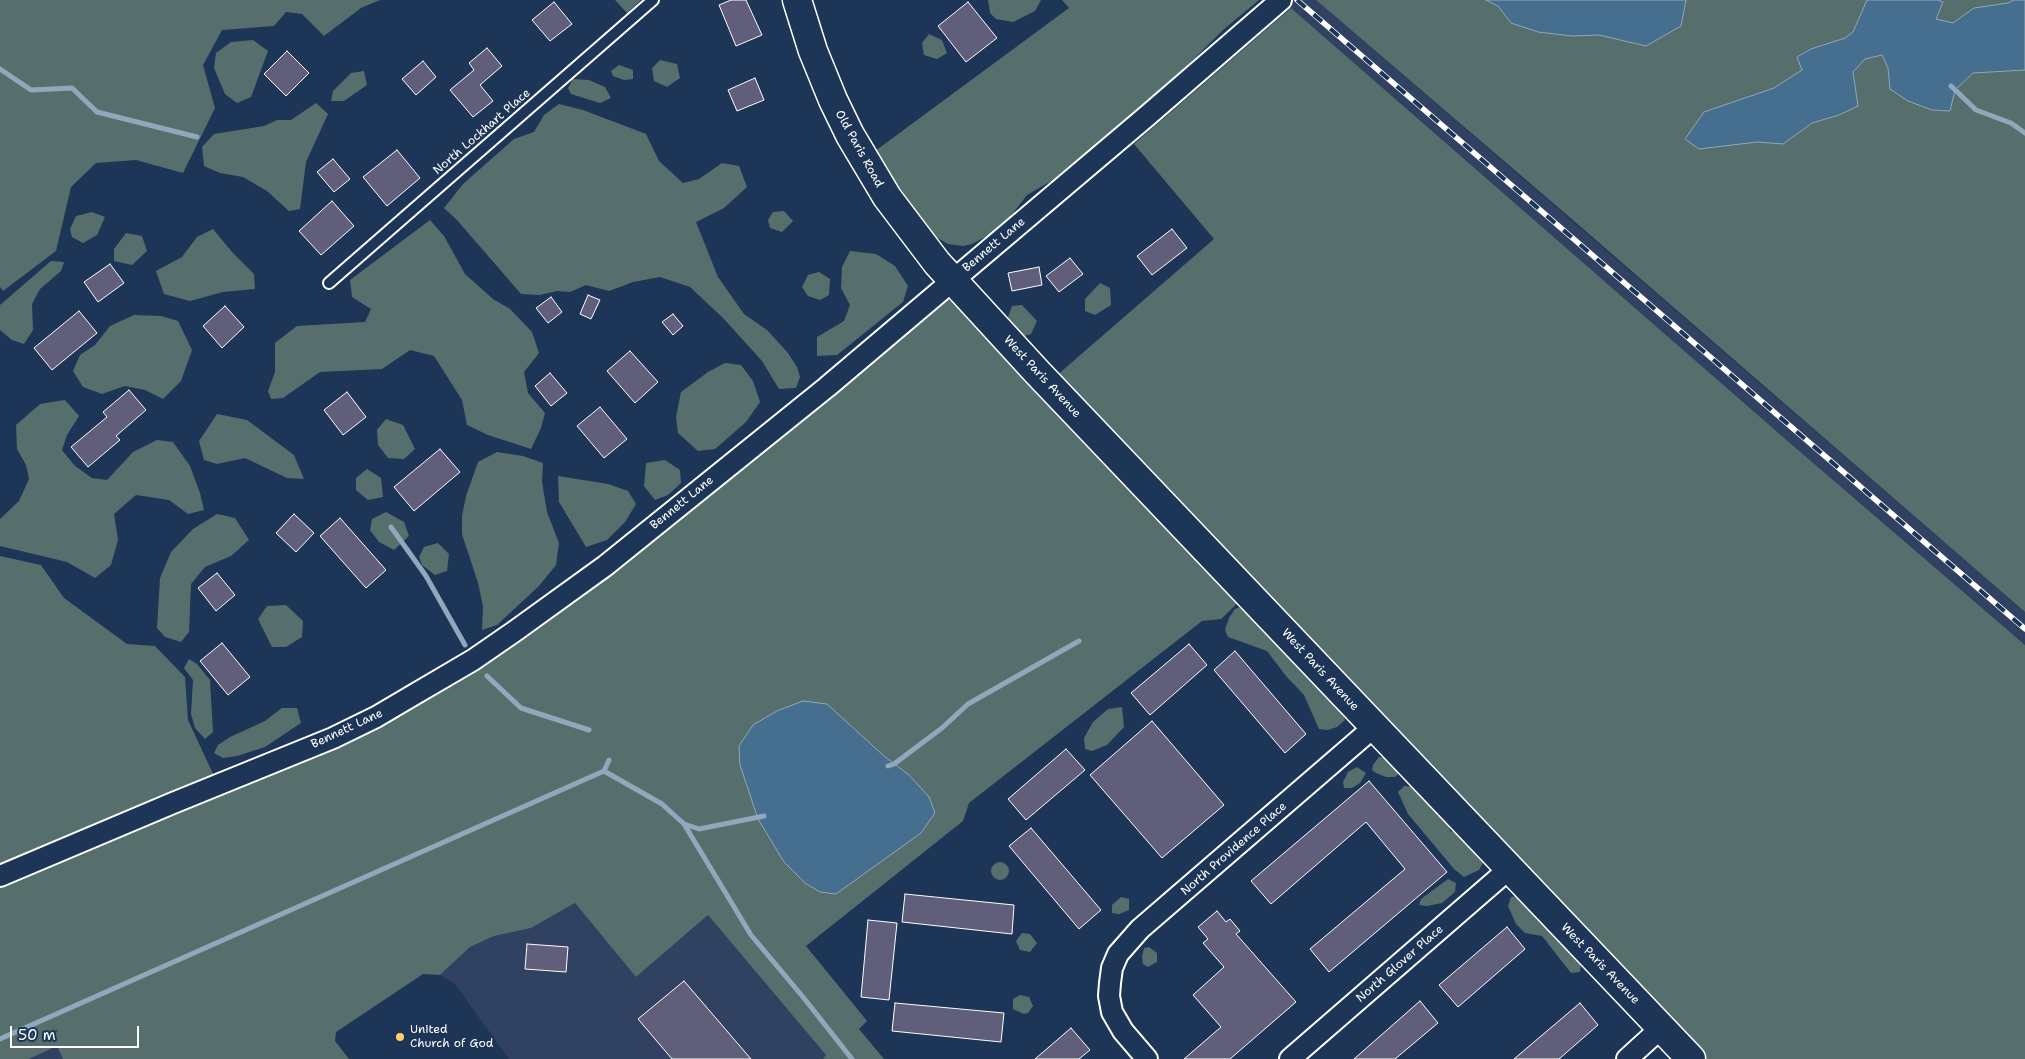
<!DOCTYPE html>
<html>
<head>
<meta charset="utf-8">
<style>
	body { margin:0 }
	#map { position:relative; width:2025px; height:1059px; overflow:hidden; background:#1d3557; font-family:"Shantell Sans",sans-serif }
	canvas { display:block }
	.scale { position:absolute; left:10px; top:1026px; width:129px; height:22px; box-sizing:border-box; border:2px solid #fff; border-top:0; padding-left:6px; font-size:15px; line-height:18px; white-space:nowrap; color:#fff; -webkit-text-stroke:4px #1d3557; paint-order:stroke }
</style>
</head>
<body>
<div id="map">
<canvas width="2025" height="1059"></canvas>
<div class="scale">50 m</div>
</div>
<script>
const context = document.querySelector('canvas').getContext('2d');
context.lineJoin = 'round';
function fillPath(path, color) { context.fillStyle = color; context.fill(path, 'evenodd'); }
const shape = rows => new Path2D(rows.map(r => 'M' + r).join(''));
function stroke(path, color, width, dash) { context.strokeStyle = color; context.lineWidth = width; context.lineCap = dash ? 'butt' : 'round'; context.setLineDash(dash || []); context.stroke(path); }
function label(font, color, halo, rows, align = 'center') {
  context.font = font + ' "Shantell Sans",sans-serif'; context.lineWidth = 4; context.setLineDash([]); context.textBaseline = 'middle'; context.strokeStyle = halo; context.fillStyle = color; for (const [text, x, y, turn = 0] of rows) {
    context.save(); context.translate(x, y); context.rotate((+turn || 0) * Math.PI / 180); context.textAlign = isNaN(turn) ? turn : align; if (halo) context.strokeText(text, 0, 0); context.fillText(text, 0, 0); context.restore();
  }
}
const built = shape([
	[1282,0,1316,0,2025,612,2025,645,1783,437],
	[575,903,636,977,708,915,827,1056,823,1059,509,1059,455,984,440,975,470,947,494,936,531,928],
	[57,1046,63,1059,29,1059]
]);
const green = shape([
	[0,0,380,0,361,8,324,36,302,14,286,12,274,26,222,30,203,65,215,108,183,173,136,160,96,163,71,187,56,251,3,291,0,287],
	[615,0,641,0,627,13],
	[988,0,1041,0,1035,11,1013,22,996,19,990,13],
	[1062,0,1259,0,1223,30,1183,70,1065,173,1027,195,1009,218,994,232,972,244,963,246,948,244,934,236,918,224,871,154,1069,8],
	[1316,0,2025,0,2025,612,1567,215],
	[1291,8,1783,437,2025,645,2025,1059,1705,1059,1055,377,1214,239,1134,144],
	[929,34,942,40,947,53,937,59,924,55,922,43],
	[253,40,268,51,251,97,237,103,225,94,214,68,216,53,231,42],
	[660,60,677,64,680,78,667,87,654,81,652,68],
	[619,65,633,70,633,79,624,80,613,76,611,71],
	[364,71,367,85,344,101,331,101,333,91,351,73],
	[573,79,589,80,605,87,611,98,600,103,571,94,568,88],
	[316,103,328,114,306,162,300,209,289,211,267,191,243,177,220,173,204,166,202,147,214,134,264,126,277,120,291,120],
	[559,104,583,110,646,134,659,161,683,183,699,179,722,163,739,166,747,187,724,208,696,222,718,277,744,314,767,330,788,353,797,367,800,377,796,388,779,389,762,361,724,319,690,287,660,277,633,282,609,291,586,285,570,292,557,291,540,295,521,294,457,220,444,208,463,184,514,139,534,132,544,115],
	[784,211,793,221,782,232,770,228,768,220,773,212],
	[92,212,105,217,97,235,83,243,72,237,70,229,76,216],
	[430,220,444,236,465,274,493,299,510,309,532,332,539,353,524,372,528,393,545,413,541,428,531,449,488,435,467,425,462,400,434,356,410,350,382,369,320,372,283,398,271,399,268,391,275,372,275,343,297,326,365,322,371,309,352,297,350,280],
	[213,229,232,252,254,274,255,289,223,292,190,301,164,294,156,271,182,257,197,237],
	[126,233,142,236,147,251,132,265,114,261,114,249],
	[850,251,876,254,895,266,908,286,903,302,837,355,817,356,817,337,844,321,850,305,841,288,842,267],
	[51,261,64,262,61,271,40,289,32,304,33,330,24,344,12,340,0,330,0,305],
	[819,272,830,279,829,295,820,300,808,296,802,287,808,275],
	[1100,283,1110,288,1111,305,1095,315,1085,311,1085,299],
	[946,300,954,300,1242,599,1221,619,1202,621,969,803,963,821,806,946,867,1021,859,1029,884,1059,823,1059,826,1055,708,915,636,977,575,903,531,928,494,936,470,947,440,975,423,974,336,1032,335,1041,349,1059,63,1059,57,1046,29,1059,0,1059,0,883,381,722,937,304],
	[1022,305,1037,321,1031,334,1024,336,1019,332,1008,317,1012,306],
	[134,315,161,316,178,321,192,350,181,381,163,399,145,390,125,386,102,394,83,387,73,371,80,355,95,345,110,326],
	[725,363,741,365,753,381,760,402,746,422,715,449,698,451,678,433,676,417,681,392,708,372],
	[65,400,79,416,67,435,62,450,75,466,92,478,107,480,133,452,157,440,173,442,190,466,200,493,204,510,188,514,169,500,136,495,114,514,118,540,111,565,95,578,67,562,0,546,0,519,19,501,29,479,26,465,17,449,16,425,40,404],
	[217,414,247,420,294,455,304,479,287,478,245,458,217,464,204,460,199,441],
	[386,419,403,425,415,449,404,459,388,458,378,445,377,430],
	[497,452,523,456,543,463,542,482,547,512,559,543,556,565,539,586,497,625,482,630,483,606,478,583,462,534,462,516,466,496,478,462],
	[665,460,680,470,681,483,668,495,655,500,644,486,646,463],
	[367,469,381,478,383,497,368,500,356,490,356,478],
	[558,476,608,484,628,491,636,504,625,522,607,540,586,547,559,502],
	[386,512,404,522,409,536,394,550,379,542,370,530,372,519],
	[217,514,235,518,249,540,231,556,205,567,191,584,189,632,181,642,165,637,157,628,160,578,171,552,193,529],
	[438,543,449,554,447,571,435,575,422,565,419,557,424,547],
	[0,556,41,565,64,598,127,644,155,646,185,677,188,720,214,776,0,867],
	[286,605,303,621,302,637,286,647,272,647,258,619,267,606],
	[1240,607,1253,613,1342,709,1345,720,1337,727,1328,730,1319,729,1304,695,1286,676,1267,651,1228,637,1225,630,1229,618,1235,609],
	[189,659,197,664,210,680,213,732,205,739,195,728,191,714,193,680,184,668],
	[1122,707,1124,727,1107,745,1092,751,1085,749,1084,738,1093,722,1108,709],
	[282,708,297,708,301,723,265,747,237,756,223,758,214,753,218,745,230,737,265,721],
	[1379,757,1388,758,1401,772,1395,777,1386,777,1376,773,1372,770,1373,765],
	[1357,767,1366,773,1360,783,1352,788,1344,788,1343,782,1348,772],
	[1404,786,1413,787,1448,821,1450,831,1461,834,1484,861,1479,870,1464,877,1454,869,1408,814,1398,792],
	'991 871a9 9 0 1 1 18 0a9 9 0 1 1-18 0Z',
	[1448,879,1456,883,1455,892,1442,903,1427,906,1419,905,1421,899],
	[1517,896,1581,961,1580,972,1571,973,1542,936,1525,933,1516,924,1508,906,1511,897],
	[1121,897,1129,899,1129,910,1119,914,1112,913,1112,905],
	[1022,933,1030,934,1037,943,1030,952,1020,950,1016,941],
	[1149,947,1157,953,1157,962,1148,967,1143,964,1142,957,1144,948],
	[1020,995,1029,997,1033,1006,1028,1013,1024,1014,1013,1009,1013,999]
]);
const water = shape([
	[1486,0,1686,0,1681,26,1646,46,1599,35,1572,36,1538,32,1511,23,1498,6,1486,0],
	[1867,0,1937,0,1943,2,1936,19,1953,23,1974,8,2008,3,2014,0,2025,0,2025,70,1973,73,1955,90,1950,111,1932,110,1908,101,1890,89,1888,68,1882,55,1865,59,1853,72,1858,106,1839,115,1812,123,1783,144,1757,142,1699,149,1685,139,1704,112,1774,88,1802,70,1797,57,1811,49,1845,38,1853,32,1867,0],
	[803,701,827,704,884,756,909,775,929,797,935,813,921,833,836,894,820,892,805,883,784,862,758,819,740,765,739,746,753,725,777,711,803,701]
]);
const stream = shape([
	[0,69,31,90,72,88,97,112,197,137],
	[1951,86,1976,110,2011,123,2025,133],
	[391,527,426,576,465,645],
	[487,676,521,708,589,730],
	[888,766,894,764,942,728,968,704,1079,641],
	[604,771,662,804,684,824,699,829,764,816],
	[684,824,751,935,803,997,852,1059],
	[0,1039,604,771,609,760]
]);
const building = shape([
	[731,0,746,0,762,35,736,46,719,5,731,0],
	[554,2,572,24,550,41,532,20,554,2],
	[968,2,997,38,966,62,938,26,968,2],
	[487,48,502,66,480,85,493,101,473,117,450,90,474,70,469,63,487,48],
	[287,51,309,73,286,96,264,74,287,51],
	[423,61,436,77,416,95,402,79,423,61],
	[755,78,764,100,737,111,728,90,755,78],
	[397,150,420,178,387,206,363,177,397,150],
	[333,159,350,179,334,192,317,172,333,159],
	[332,201,354,226,321,255,299,231,332,201],
	[1172,229,1187,248,1152,275,1137,256,1172,229],
	[1070,258,1083,274,1059,292,1046,276,1070,258],
	[110,264,124,283,98,302,84,282,110,264],
	[1039,267,1042,285,1012,291,1008,273,1039,267],
	[588,295,600,300,591,319,580,314,588,295],
	[551,297,562,312,548,323,536,308,551,297],
	[225,306,244,327,222,348,203,326,225,306],
	[79,311,97,333,52,370,34,348,79,311],
	[673,314,683,326,673,335,662,322,673,314],
	[630,351,658,382,635,403,607,371,630,351],
	[550,373,567,393,551,406,535,386,550,373],
	[129,390,146,410,116,436,120,440,88,467,71,447,107,417,103,412,129,390],
	[347,392,366,417,343,435,324,410,347,392],
	[600,407,627,439,604,458,577,426,600,407],
	[440,449,460,472,414,511,394,487,440,449],
	[294,514,314,533,296,552,276,533,294,514],
	[340,518,386,570,366,588,320,536,340,518],
	[217,573,235,595,216,611,198,588,217,573],
	[222,643,250,677,228,695,200,661,222,643],
	[1189,644,1207,665,1150,715,1131,693,1189,644],
	[1235,651,1306,734,1285,753,1214,670,1235,651],
	[1152,721,1224,805,1162,858,1090,775,1152,721],
	[1066,749,1085,770,1026,820,1008,799,1066,749],
	[1369,781,1447,872,1329,972,1310,949,1405,869,1366,822,1271,904,1251,881,1369,781],
	[1031,828,1101,910,1079,929,1009,846,1031,828],
	[905,894,1014,905,1012,934,902,922,905,894],
	[1217,911,1226,922,1230,919,1240,931,1236,934,1296,1002,1230,1059,1184,1059,1221,1027,1193,995,1224,967,1203,943,1208,939,1198,927,1217,911],
	[868,920,897,923,889,1000,861,997,868,920],
	[1507,927,1525,949,1458,1007,1439,985,1507,927],
	[527,944,568,947,566,972,525,969,527,944],
	[684,981,751,1059,672,1059,638,1019,684,981],
	[1420,1001,1438,1023,1395,1059,1354,1059,1420,1001],
	[895,1003,1004,1013,1001,1042,892,1031,895,1003],
	[1580,1003,1598,1025,1559,1059,1514,1059,1580,1003],
	[1071,1028,1090,1050,1079,1059,1035,1059,1071,1028]
]);
const service = shape([
	[329,283,653,0]
]);
const minor = shape([
	[0,876,173,803,333,738,376,717,415,694,473,660,515,631,605,566,827,387,1147,116,1281,0],
	[1147,1059,1123,1031,1112,1012,1109,996,1110,983,1112,968,1118,954,1140,929,1374,727],
	[1290,1059,1509,869],
	[1627,1059,1661,1028]
]);
const secondary = shape([
	[797,0,813,51,833,100,850,135,887,197,937,263,1037,372,1691,1059]
]);
const rail = shape([
	[1297,0,2025,629]
]);
const markers = [
	[400,1037,5,"#ffd166"]
];
const streetNames = [
	["North Lockhart Place",482,132,-41],
	["Old Paris Road",859,149,61],
	["Bennett Lane",994,245,-40],
	["West Paris Avenue",1042,377,47],
	["Bennett Lane",682,503,-39],
	["West Paris Avenue",1320,670,47],
	["Bennett Lane",347,729,-25],
	["North Providence Place",1234,849,-41],
	["North Glover Place",1400,964,-41],
	["West Paris Avenue",1600,964,46]
];
const poiNames = [
	["United",410,1030],
	["Church of God",410,1044]
];
fillPath(built, '#314162');
fillPath(green, '#576f6c');
fillPath(water, '#466e8e');
stroke(water, '#90a8bb', 1);
stroke(stream, '#90a8bb', 5);
fillPath(building, '#615e7c');
stroke(building, '#fff', 1);
stroke(service, '#fff', 14);
stroke(minor, '#fff', 24);
stroke(secondary, '#fff', 31);
stroke(service, '#1d3557', 10);
stroke(minor, '#1d3557', 20);
stroke(secondary, '#1d3557', 28);
stroke(rail, '#fff', 5.5);
stroke(rail, '#1d3557', 4, [11]);
for (const [x, y, r, color] of markers) { const dot = new Path2D(); dot.arc(x, y, r, 0, 2 * Math.PI); context.fillStyle = color; context.fill(dot); stroke(dot, '#1d3557', 2); }
label('12px', '#fff', '#1d3557', streetNames);
label('12px', '#fff', '#1d3557', poiNames, 'left');
</script>
</body>
</html>
